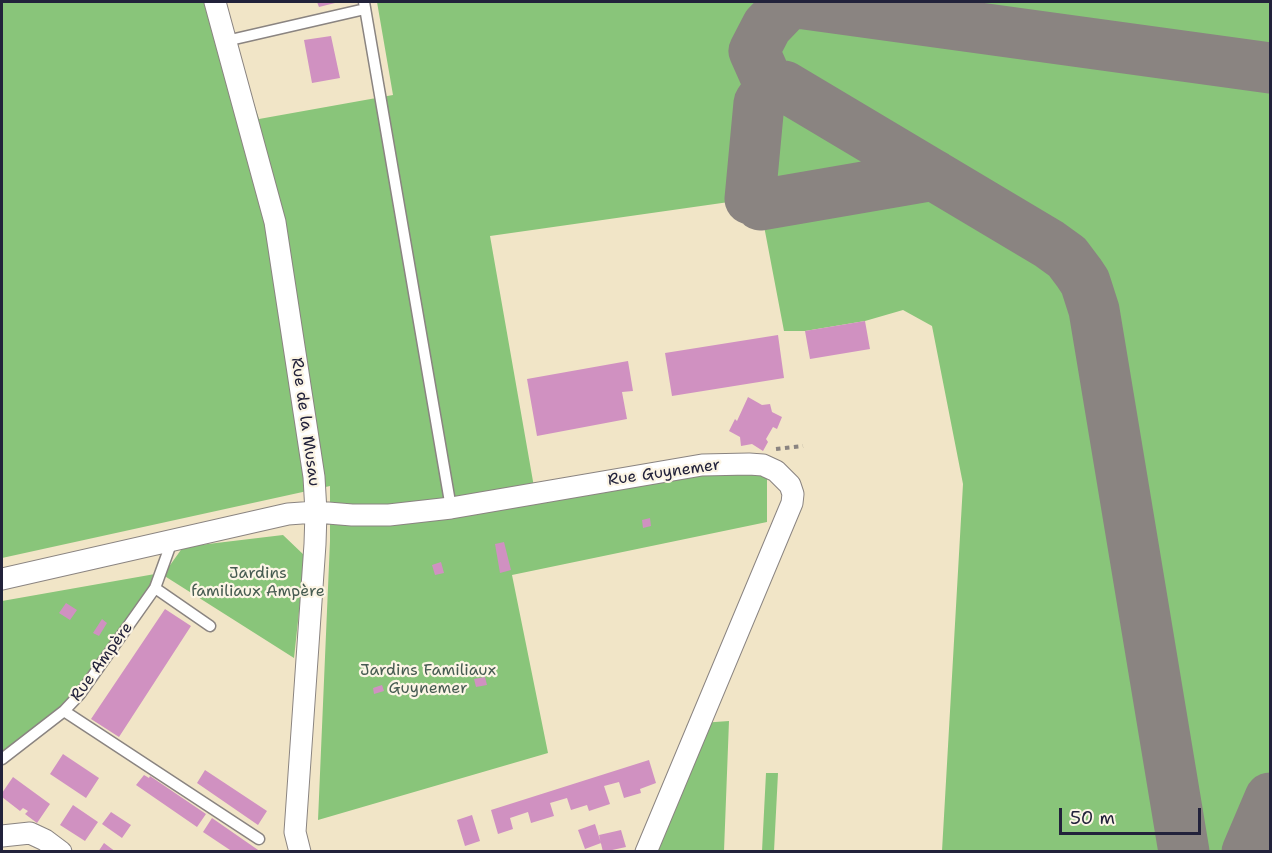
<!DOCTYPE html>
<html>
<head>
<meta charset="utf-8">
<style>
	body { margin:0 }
	#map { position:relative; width:1272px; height:853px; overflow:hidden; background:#f1e5c7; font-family:"Shantell Sans",sans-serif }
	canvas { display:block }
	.frame { position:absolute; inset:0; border:3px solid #22223b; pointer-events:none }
	.scale { position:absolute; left:1059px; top:808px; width:142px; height:27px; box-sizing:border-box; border:3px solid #22223b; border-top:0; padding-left:8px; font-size:18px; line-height:21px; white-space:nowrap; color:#22223b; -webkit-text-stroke:4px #fcf5e5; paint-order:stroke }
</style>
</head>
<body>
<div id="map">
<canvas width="1272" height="853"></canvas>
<div class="frame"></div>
<div class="scale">50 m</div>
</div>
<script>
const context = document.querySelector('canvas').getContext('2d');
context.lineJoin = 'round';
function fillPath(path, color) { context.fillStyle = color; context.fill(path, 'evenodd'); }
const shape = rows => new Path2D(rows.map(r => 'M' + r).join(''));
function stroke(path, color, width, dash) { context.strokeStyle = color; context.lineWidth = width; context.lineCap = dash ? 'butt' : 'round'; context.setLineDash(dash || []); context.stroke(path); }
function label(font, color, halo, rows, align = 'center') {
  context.font = font + ' "Shantell Sans",sans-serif'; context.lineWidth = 4.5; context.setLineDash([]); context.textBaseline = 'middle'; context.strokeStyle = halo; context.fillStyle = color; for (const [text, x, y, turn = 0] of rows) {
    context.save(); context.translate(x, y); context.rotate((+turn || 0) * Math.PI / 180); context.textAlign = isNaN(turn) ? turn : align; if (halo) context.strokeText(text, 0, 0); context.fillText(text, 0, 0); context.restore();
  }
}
const green = shape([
	[2,2,220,2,259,119,393,95,377,2,1270,2,1270,851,942,851,963,484,932,326,903,310,865,321,805,331,784,331,760,205,750,199,490,236,534,487,767,457,767,522,512,575,548,753,318,820,330,541,330,486,2,558],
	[283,535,305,556,294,658,163,575,183,547],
	[155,574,149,588,66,703,2,753,2,601],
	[729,721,724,851,656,852,677,794,687,724],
	[766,773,778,773,774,851,762,851]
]);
const taxiway = shape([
	[790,2,1270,68],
	[770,87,754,51,767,26,790,2],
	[750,199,759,103,770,87,784,86,1049,244,1067,257,1079,273,1085,282,1094,310,1184,852],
	[760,205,934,175],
	[1247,852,1270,798]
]);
const building = shape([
	[317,2,339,2,319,7],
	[331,36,340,78,312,83,304,40],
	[865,321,870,349,810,359,805,331],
	[778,335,784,378,672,396,665,353],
	[628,361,633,391,622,392,627,419,537,436,527,379],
	[748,397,762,405,770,404,772,412,782,417,777,429,773,427,766,439,768,442,763,451,752,444,741,446,740,437,729,431,735,419,737,421],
	[650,518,651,526,643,528,642,520],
	[504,542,511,570,500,573,495,544],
	[441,562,444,573,435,575,432,565],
	[66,603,77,610,70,620,59,613],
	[165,609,191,626,119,737,91,719],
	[102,619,107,623,99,636,93,633],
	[485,677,487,685,476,687,474,679],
	[382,685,384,691,374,694,373,688],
	[63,754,99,778,86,798,50,774],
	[649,760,656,783,640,789,641,793,624,798,619,782,604,786,610,804,589,811,587,805,571,810,567,798,550,803,554,816,531,823,528,812,510,818,513,829,498,834,491,810],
	[205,770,267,811,258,825,197,783],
	[144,775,149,778,150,776,206,814,197,827,136,785],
	[13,777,50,804,37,823,25,814,28,811,23,808,20,811,2,797,2,793],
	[73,805,98,822,85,841,60,825],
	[111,812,131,825,122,838,102,824],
	[472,815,480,841,465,846,457,820],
	[212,818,261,852,233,852,203,832],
	[595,824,601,843,585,849,578,830],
	[621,830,626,847,603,852,599,835],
	[104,843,116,852,98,852]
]);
const path = shape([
	[776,449,803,446]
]);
const lane = shape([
	[364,2,451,508],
	[226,41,365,9],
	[155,588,210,626],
	[64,711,259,839],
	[2,759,64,711,80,694,155,588,172,541]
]);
const street = shape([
	[215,2,275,222,314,477,316,512,315,544,295,832,300,852],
	[2,579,288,514,316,512,352,515,389,515,451,508,702,465,749,464,763,465,776,471,790,485,793,494,792,503,646,852],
	[2,836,30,833,45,840,61,852]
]);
const streetNames = [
	["Rue de la Musau",305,422,82],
	["Rue Guynemer",664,473,-8],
	["Rue Ampère",102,662,-54]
];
const parkNames = [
	["Jardins",258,574],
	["familiaux Ampère",258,592],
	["Jardins Familiaux",428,671],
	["Guynemer",428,689]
];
fillPath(green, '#89c57a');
stroke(taxiway, '#8a8481', 51);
fillPath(building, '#d091c1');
stroke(lane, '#8a8481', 13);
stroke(street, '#8a8481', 23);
stroke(path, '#8a8481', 4, [4.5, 4.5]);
stroke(lane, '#fff', 10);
stroke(street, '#fff', 21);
label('16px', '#22223b', '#fcf5e5', streetNames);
label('16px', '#465b51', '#fcf5e5', parkNames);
</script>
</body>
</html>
